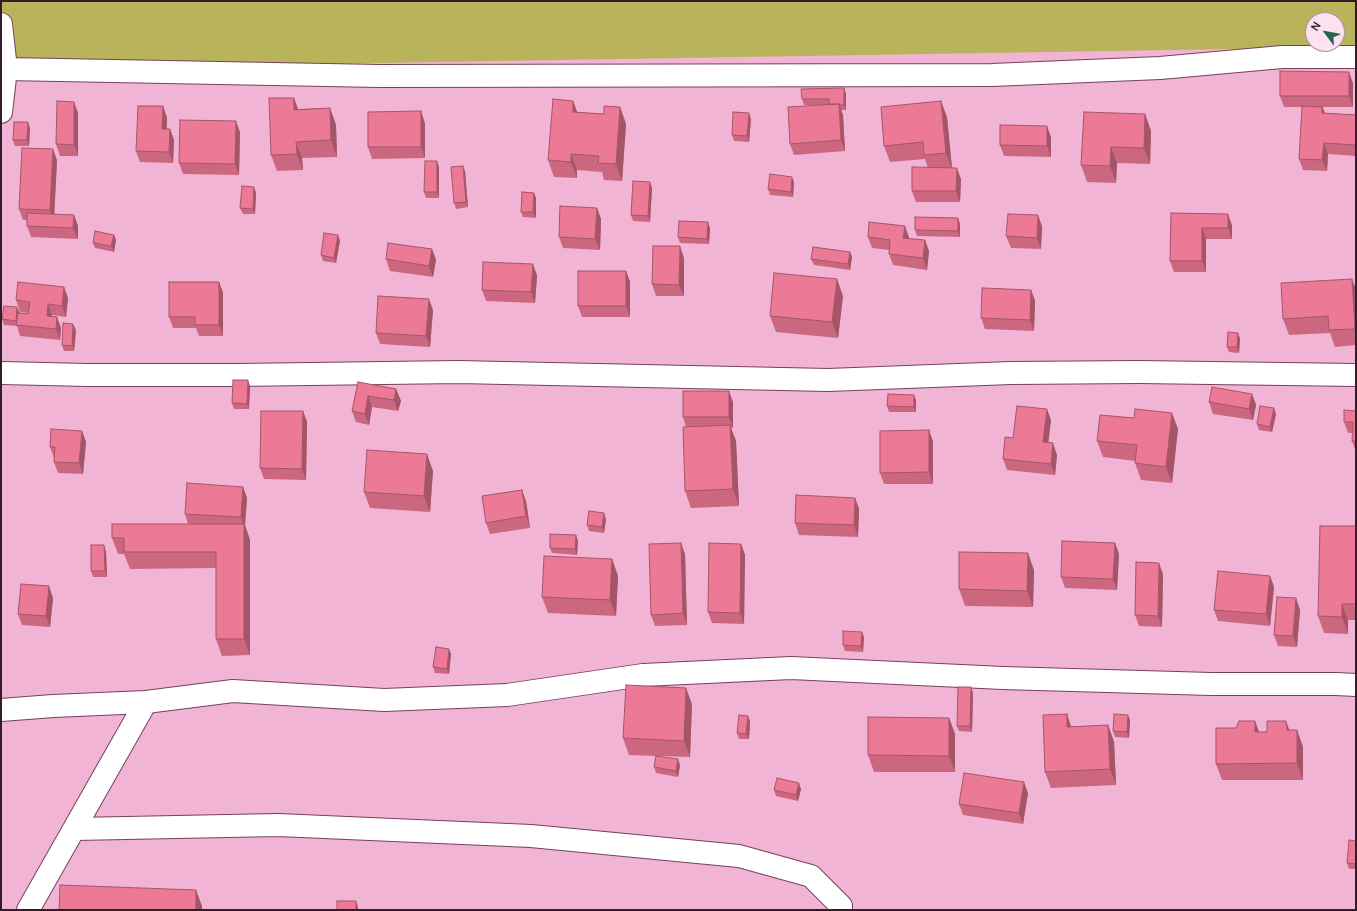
<!DOCTYPE html>
<html>
<head>
<meta charset="utf-8">
<style>
	body { margin:0 }
	#map { position:relative; width:1357px; height:911px; overflow:hidden; background:#f2b4d5; font-family:Manrope,sans-serif }
	canvas { display:block }
	.frame { position:absolute; inset:0; border:2px solid #331c29; pointer-events:none }
	.north { position:absolute; left:1305px; top:12px; width:40px; height:40px; box-sizing:border-box; background:#fce1ee; border:1px solid #ac929f; border-radius:50%; rotate:302deg; font-size:11px; font-weight:700; line-height:16px; text-align:center; color:#331c29 }
	.north::after { content:''; display:block; margin:auto; width:14px; height:18px; background:#29644e; clip-path:polygon(50% 0,100% 100%,50% 72%,0 100%) }
</style>
</head>
<body>
<div id="map">
<canvas width="1357" height="911"></canvas>
<div class="frame"></div>
<div class="north">N</div>
</div>
<script>
const context = document.querySelector('canvas').getContext('2d');
context.lineJoin = 'round';
function fillPath(path, color) { context.fillStyle = color; context.fill(path, 'evenodd'); }
const shape = rows => new Path2D(rows.map(r => 'M' + r).join(''));
function stroke(path, color, width, dash) { context.strokeStyle = color; context.lineWidth = width; context.lineCap = dash ? 'butt' : 'round'; context.setLineDash(dash || []); context.stroke(path); }
const green = shape([
	[1,1,1356,1,1356,47,377,63,1,72],
	[1313,20,1337,20,1337,44,1313,44]
]);
const minor = shape([
	[1,24,6,69,1,112],
	[6,69,379,76,992,75,1160,68,1282,57,1356,57],
	[1,373,88,375,237,375,458,372,828,380,1011,373,1139,372,1356,375],
	[1,710,53,706,146,702],
	[75,829,278,825,531,836,739,856,811,876,841,906,841,910],
	[28,910,146,702,233,691,384,700,507,695,643,675,791,668,1003,678,1211,684,1336,684,1356,685]
]);
const wall = shape([
	[1353,83,1353,107,1323,107,1325,113,1356,115,1356,156,1328,154,1327,171,1303,170,1299,159,1302,107,1284,107,1280,96],
	[844,88,846,94,846,110,841,110,843,115,845,151,794,155,790,144,824,105,804,105,802,99],
	[573,101,577,112,604,114,620,107,626,124,622,181,604,180,602,172,577,170,577,178,554,177,548,160],
	[74,102,78,113,78,156,60,156,56,144],
	[163,106,167,118,167,129,170,129,174,140,173,163,140,162,136,151],
	[330,108,336,125,337,157,302,158,303,170,277,171,271,155,298,109],
	[1145,114,1151,131,1150,164,1117,163,1116,183,1087,182,1081,165],
	[947,117,952,168,961,179,960,202,916,202,912,191,928,168,925,159,890,162,884,146],
	[751,119,749,142,734,141,732,135],
	[425,123,425,158,372,159,368,147],
	[30,128,29,146,15,146,13,140],
	[240,132,239,175,183,174,179,163],
	[1051,137,1051,157,1004,156,1000,145],
	[57,160,54,214,74,215,78,226,78,239,31,237,27,226,27,220,23,220,19,209],
	[439,167,439,198,426,198,424,192],
	[465,171,468,207,456,209,454,203],
	[650,182,652,188,650,222,633,221,631,215],
	[794,182,793,197,770,195,768,189],
	[254,187,256,193,255,214,243,214,240,208],
	[534,193,536,198,536,218,523,217,521,212],
	[597,208,601,219,600,250,563,248,559,237],
	[1171,213,1232,225,1232,239,1206,239,1206,272,1174,272,1170,261],
	[960,224,960,237,917,236,915,230],
	[1042,226,1041,249,1011,248,1006,236],
	[710,228,709,244,680,243,678,237],
	[114,235,116,240,114,252,95,248,93,243],
	[338,235,340,241,336,263,323,261,321,255],
	[868,237,909,237,909,238,929,251,927,270,893,265,889,254,889,250,872,248],
	[432,249,436,260,433,277,390,271,386,259],
	[850,252,852,257,850,270,814,265,811,259],
	[684,258,684,296,656,296,652,284],
	[626,271,630,282,630,317,582,317,578,306],
	[537,275,535,303,486,301,482,290],
	[219,282,223,293,223,336,199,336,196,328,173,328,169,317],
	[64,287,68,298,66,317,52,315,52,316,57,317,61,328,60,340,20,336,17,326,4,325,2,319,20,313,19,313,28,314,28,313,20,312,16,300],
	[1356,289,1356,345,1335,347,1330,333,1289,335,1283,319],
	[1031,290,1035,301,1034,331,985,329,981,318],
	[843,296,838,338,776,332,770,316],
	[433,310,430,347,380,344,376,333],
	[76,330,74,351,64,351,62,345],
	[1238,333,1240,339,1239,353,1229,352,1227,347],
	[358,382,396,389,401,401,398,411,372,407,369,425,356,422,352,411],
	[250,386,249,409,234,409,232,403],
	[1252,394,1256,405,1253,420,1213,414,1209,402],
	[916,400,916,412,889,412,887,406],
	[733,402,733,428,731,428,736,441,739,506,691,508,685,491,686,427,683,417],
	[303,411,307,422,306,480,264,479,260,468],
	[1356,411,1356,452,1352,441,1352,433,1348,433,1344,422],
	[1276,414,1272,432,1259,430,1257,424],
	[1051,420,1048,443,1057,455,1055,475,1007,470,1003,459,1013,438],
	[1178,429,1172,483,1141,480,1135,463,1135,461,1103,457,1097,441],
	[929,430,933,442,933,484,884,484,880,473],
	[82,431,86,442,83,474,58,473,54,462,54,458,50,447],
	[433,471,430,512,370,508,364,492],
	[243,487,247,498,245,525,250,540,250,655,222,656,216,639,216,568,130,569,124,554,118,554,112,538,188,524,185,514],
	[855,498,859,509,858,537,799,535,795,523],
	[526,501,530,528,490,534,486,523],
	[606,519,604,533,589,531,587,525],
	[1356,526,1356,620,1348,620,1348,634,1324,633,1318,616],
	[576,535,578,541,577,555,552,553,550,548],
	[1115,543,1119,554,1117,590,1065,588,1061,577],
	[741,544,745,555,744,624,712,623,708,612],
	[106,551,107,577,93,577,91,571],
	[685,554,687,625,655,626,651,615],
	[612,559,618,576,616,616,548,613,542,597],
	[1034,570,1033,607,965,606,959,589],
	[1163,574,1162,627,1139,626,1135,615],
	[1270,576,1274,587,1270,626,1218,621,1214,610],
	[53,598,50,627,22,625,18,614],
	[1296,598,1300,610,1297,647,1278,646,1274,635],
	[864,637,863,652,845,651,843,645],
	[449,649,451,654,449,674,435,673,433,667],
	[973,693,972,732,959,731,957,726],
	[692,704,690,757,657,756,680,765,678,777,656,773,654,767,656,756,629,755,623,738],
	[1067,714,1071,727,1108,725,1114,742,1116,785,1051,788,1045,772],
	[949,718,955,734,955,772,874,772,868,755],
	[1130,720,1129,738,1115,737,1113,731],
	[750,721,749,739,739,739,737,733],
	[1255,721,1259,732,1297,730,1303,747,1303,780,1222,780,1216,764,1236,728],
	[801,789,798,801,776,796,774,790],
	[1028,793,1023,824,963,815,959,804],
	[1356,841,1356,869,1349,869,1347,863]
]);
const shadedWall = shape([
	[1349,72,1353,83,1353,107,1349,96],
	[844,88,846,94,846,110,844,105],
	[294,98,300,114,294,110],
	[573,101,579,117,573,112],
	[941,101,947,117,952,169,946,153],
	[74,102,78,113,78,156,74,145],
	[839,104,843,115,845,151,841,140],
	[163,106,167,118,166,140,162,129],
	[620,107,626,124,622,181,616,164],
	[1322,107,1327,118,1322,113],
	[330,108,336,125,337,157,331,140],
	[421,111,425,123,425,158,421,147],
	[749,113,751,119,749,142,747,136],
	[1145,114,1151,131,1150,164,1144,148],
	[236,121,240,132,239,175,235,164],
	[28,122,30,128,29,146,27,140],
	[1047,126,1051,137,1051,157,1047,146],
	[170,129,174,140,173,163,169,152],
	[296,142,302,158,303,170,297,154],
	[1324,143,1328,154,1327,171,1322,160],
	[1111,147,1117,163,1116,183,1110,166],
	[53,149,57,160,54,221,50,210],
	[571,154,577,170,577,178,571,162],
	[437,161,439,167,439,198,437,192],
	[463,166,465,171,468,207,466,202],
	[957,168,961,179,960,202,956,191],
	[792,177,794,182,793,197,791,192],
	[650,182,652,188,650,222,648,216],
	[254,187,256,193,255,214,253,209],
	[534,193,536,198,536,218,533,212],
	[597,208,601,219,600,250,595,239],
	[1228,214,1232,225,1232,239,1228,228],
	[74,215,78,226,78,239,73,228],
	[1038,215,1042,226,1041,249,1037,238],
	[958,218,960,224,960,237,958,231],
	[708,222,710,228,709,244,707,239],
	[905,226,909,237,907,249,903,238],
	[1202,228,1206,239,1206,272,1202,261],
	[114,235,116,240,114,252,111,246],
	[338,235,340,241,336,263,334,258],
	[925,240,929,251,927,270,923,258],
	[680,246,684,258,684,296,679,285],
	[432,249,436,260,433,277,429,266],
	[850,252,852,257,850,270,848,264],
	[533,264,537,275,535,303,531,292],
	[626,271,630,282,630,317,626,306],
	[837,279,843,296,838,338,832,322],
	[1352,279,1356,289,1356,332,1355,329],
	[219,282,223,293,223,336,219,325],
	[64,287,68,298,66,317,62,306],
	[1031,290,1035,301,1034,331,1030,320],
	[429,299,433,310,430,347,426,336],
	[48,304,52,315,51,327,47,316],
	[17,307,20,313,18,325,16,321],
	[57,317,61,328,60,340,56,329],
	[73,324,76,330,74,351,72,346],
	[1238,333,1240,339,1239,353,1237,347],
	[248,380,250,386,249,409,247,404],
	[396,389,401,401,398,411,394,400],
	[729,391,733,402,733,428,729,417],
	[1252,394,1256,405,1253,420,1249,409],
	[914,395,916,400,916,412,914,407],
	[368,396,372,407,369,425,365,414],
	[1274,408,1276,414,1272,432,1270,427],
	[1047,409,1051,420,1047,454,1043,442],
	[303,411,307,422,306,480,302,469],
	[1172,413,1178,429,1172,483,1166,467],
	[730,425,736,441,739,506,733,489],
	[929,430,933,442,933,484,929,472],
	[82,431,86,442,83,474,79,463],
	[1053,443,1057,455,1055,475,1051,464],
	[427,454,433,471,430,512,424,496],
	[243,487,247,498,245,525,250,540,250,655,244,639,244,528,241,517],
	[522,490,526,501,530,528,526,516],
	[855,498,859,509,858,537,854,525],
	[604,513,606,519,604,533,602,527],
	[576,535,578,541,577,555,575,549],
	[681,543,685,554,687,625,683,613],
	[1115,543,1119,554,1117,590,1113,579],
	[741,544,745,555,744,624,740,613],
	[104,545,106,551,107,577,105,571],
	[1028,553,1034,570,1033,607,1027,591],
	[612,559,618,576,616,616,610,600],
	[1159,563,1163,574,1162,627,1158,616],
	[1270,576,1274,587,1270,626,1266,614],
	[49,586,53,598,50,627,46,616],
	[1296,598,1300,610,1297,647,1293,636],
	[1342,604,1348,620,1348,634,1342,617],
	[862,632,864,637,863,652,861,646],
	[449,649,451,654,449,674,447,669],
	[971,687,973,693,972,732,970,726],
	[686,688,692,704,690,757,684,741],
	[1067,714,1072,730,1067,727],
	[1128,715,1130,720,1129,738,1127,732],
	[748,716,750,721,749,739,746,734],
	[949,718,955,734,955,772,949,756],
	[1255,721,1261,737,1255,732],
	[1286,721,1292,737,1287,730],
	[1108,725,1114,742,1116,785,1110,769],
	[1297,730,1303,747,1303,780,1297,763],
	[678,759,680,765,678,777,676,771],
	[1024,782,1028,793,1023,824,1019,813],
	[799,783,801,789,798,801,796,795],
	[196,890,202,906,202,910,196,910],
	[356,901,358,907,358,910,356,910]
]);
const building = shape([
	[1280,71,1349,72,1349,96,1280,96,1280,71],
	[844,88,844,105,839,105,839,104,829,104,829,99,802,99,801,89,844,88],
	[269,98,294,98,294,110,330,108,331,140,296,142,297,154,271,155,269,98],
	[553,99,573,101,573,112,604,114,604,106,620,107,616,164,598,163,599,156,571,154,571,162,548,160,553,99],
	[57,101,74,102,74,145,56,144,57,101],
	[941,101,946,153,924,155,923,142,884,146,881,107,941,101],
	[839,104,841,140,790,144,788,107,839,104],
	[138,106,163,106,162,129,170,129,169,152,136,151,138,106],
	[1302,106,1322,107,1322,113,1356,115,1356,145,1324,143,1322,160,1299,159,1302,106],
	[421,111,421,147,368,147,368,112,421,111],
	[733,112,749,113,747,136,732,135,733,112],
	[1084,112,1145,114,1144,148,1111,147,1110,166,1081,165,1084,112],
	[180,120,236,121,235,164,179,163,180,120],
	[14,122,28,122,27,140,13,140,14,122],
	[1000,125,1047,126,1047,146,1000,145,1000,125],
	[22,148,53,149,50,210,19,209,22,148],
	[425,161,437,161,437,192,424,192,425,161],
	[463,166,466,202,454,203,451,167,463,166],
	[912,167,957,168,956,191,912,191,912,167],
	[770,174,792,177,791,192,768,189,770,174],
	[633,181,650,182,648,216,631,215,633,181],
	[242,186,254,187,253,209,240,208,242,186],
	[522,192,534,193,533,212,521,212,522,192],
	[560,206,597,208,595,239,559,237,560,206],
	[27,213,74,215,73,228,27,226,27,213],
	[1171,213,1228,214,1228,228,1202,228,1202,261,1170,261,1171,213],
	[1008,214,1038,215,1037,238,1006,236,1008,214],
	[915,217,958,218,958,231,915,230,915,217],
	[679,221,708,222,707,239,678,237,679,221],
	[869,222,905,226,903,238,925,240,923,258,889,254,890,240,868,237,869,222],
	[95,231,114,235,111,246,93,243,95,231],
	[324,233,338,235,334,258,321,255,324,233],
	[388,243,432,249,429,266,386,259,388,243],
	[653,246,680,246,679,285,652,284,653,246],
	[813,247,850,252,848,264,811,259,813,247],
	[483,262,533,264,531,292,482,290,483,262],
	[578,271,626,271,626,306,578,306,578,271],
	[774,273,837,279,832,322,770,316,774,273],
	[1352,279,1355,329,1329,330,1328,316,1283,319,1281,283,1352,279],
	[18,282,64,287,62,306,48,304,47,316,57,317,56,329,16,325,18,313,28,314,30,302,16,300,18,282],
	[169,282,219,282,219,325,195,325,195,317,169,317,169,282],
	[982,288,1031,290,1030,320,981,318,982,288],
	[378,296,429,299,426,336,376,333,378,296],
	[4,306,17,307,16,321,2,319,4,306],
	[63,323,73,324,72,346,62,345,63,323],
	[1228,332,1238,333,1237,347,1227,347,1228,332],
	[233,380,248,380,247,404,232,403,233,380],
	[358,382,396,389,394,400,368,396,365,414,352,411,358,382],
	[1212,387,1252,394,1249,409,1209,402,1212,387],
	[683,391,729,391,729,417,683,417,683,391],
	[888,394,914,395,914,407,887,406,888,394],
	[1017,406,1047,409,1043,442,1053,443,1051,464,1003,459,1005,437,1013,438,1017,406],
	[1260,406,1274,408,1270,427,1257,424,1260,406],
	[1135,409,1172,413,1166,467,1135,463,1137,445,1097,441,1100,415,1134,418,1135,409],
	[1344,410,1356,411,1356,441,1352,441,1353,422,1344,422,1344,410],
	[261,411,303,411,302,469,260,468,261,411],
	[730,425,733,489,685,491,683,427,730,425],
	[51,429,82,431,79,463,54,462,55,447,50,447,51,429],
	[929,430,929,472,880,473,880,431,929,430],
	[367,450,427,454,424,496,364,492,367,450],
	[187,483,243,487,241,517,185,514,187,483],
	[522,490,526,516,486,523,482,496,522,490],
	[796,495,855,498,854,525,795,523,796,495],
	[589,511,604,513,602,527,587,525,589,511],
	[112,524,244,524,244,639,216,639,216,552,124,552,124,538,112,538,112,524],
	[1320,526,1356,526,1356,604,1342,604,1342,617,1318,616,1320,526],
	[550,534,576,535,575,549,550,548,550,534],
	[1062,541,1115,543,1113,579,1061,577,1062,541],
	[681,543,683,613,651,615,649,544,681,543],
	[709,543,741,544,740,613,708,612,709,543],
	[91,545,104,545,105,571,91,571,91,545],
	[959,552,1028,553,1027,591,959,589,959,552],
	[544,556,612,559,610,600,542,597,544,556],
	[1136,562,1159,563,1158,616,1135,615,1136,562],
	[1218,571,1270,576,1266,614,1214,610,1218,571],
	[21,584,49,586,46,616,18,614,21,584],
	[1277,597,1296,598,1293,636,1274,635,1277,597],
	[843,631,862,632,861,646,843,645,843,631],
	[436,647,449,649,447,669,433,667,436,647],
	[626,685,686,688,684,741,623,738,626,685],
	[958,687,971,687,970,726,957,726,958,687],
	[1067,714,1067,727,1108,725,1110,769,1045,772,1043,715,1067,714],
	[1114,714,1128,715,1127,732,1113,731,1114,714],
	[739,715,748,716,746,734,737,733,739,715],
	[868,717,949,718,949,756,868,755,868,717],
	[1239,721,1255,721,1255,732,1267,732,1267,721,1286,721,1287,730,1297,730,1297,763,1216,764,1216,728,1236,728,1239,721],
	[656,756,678,759,676,771,654,767,656,756],
	[964,773,1024,782,1019,813,959,804,964,773],
	[777,778,799,783,796,795,774,790,777,778],
	[1349,840,1356,841,1356,864,1347,863,1349,840],
	[60,885,196,890,196,910,59,910,60,885],
	[337,901,356,901,356,910,337,910,337,901]
]);
fillPath(green, '#b9b45b');
stroke(minor, '#75405e', 24);
stroke(minor, '#fff', 22);
fillPath(wall, '#cb6880');
fillPath(shadedWall, '#a55568');
fillPath(building, '#ec7995');
stroke(building, '#a55568', 1);
</script>
</body>
</html>
